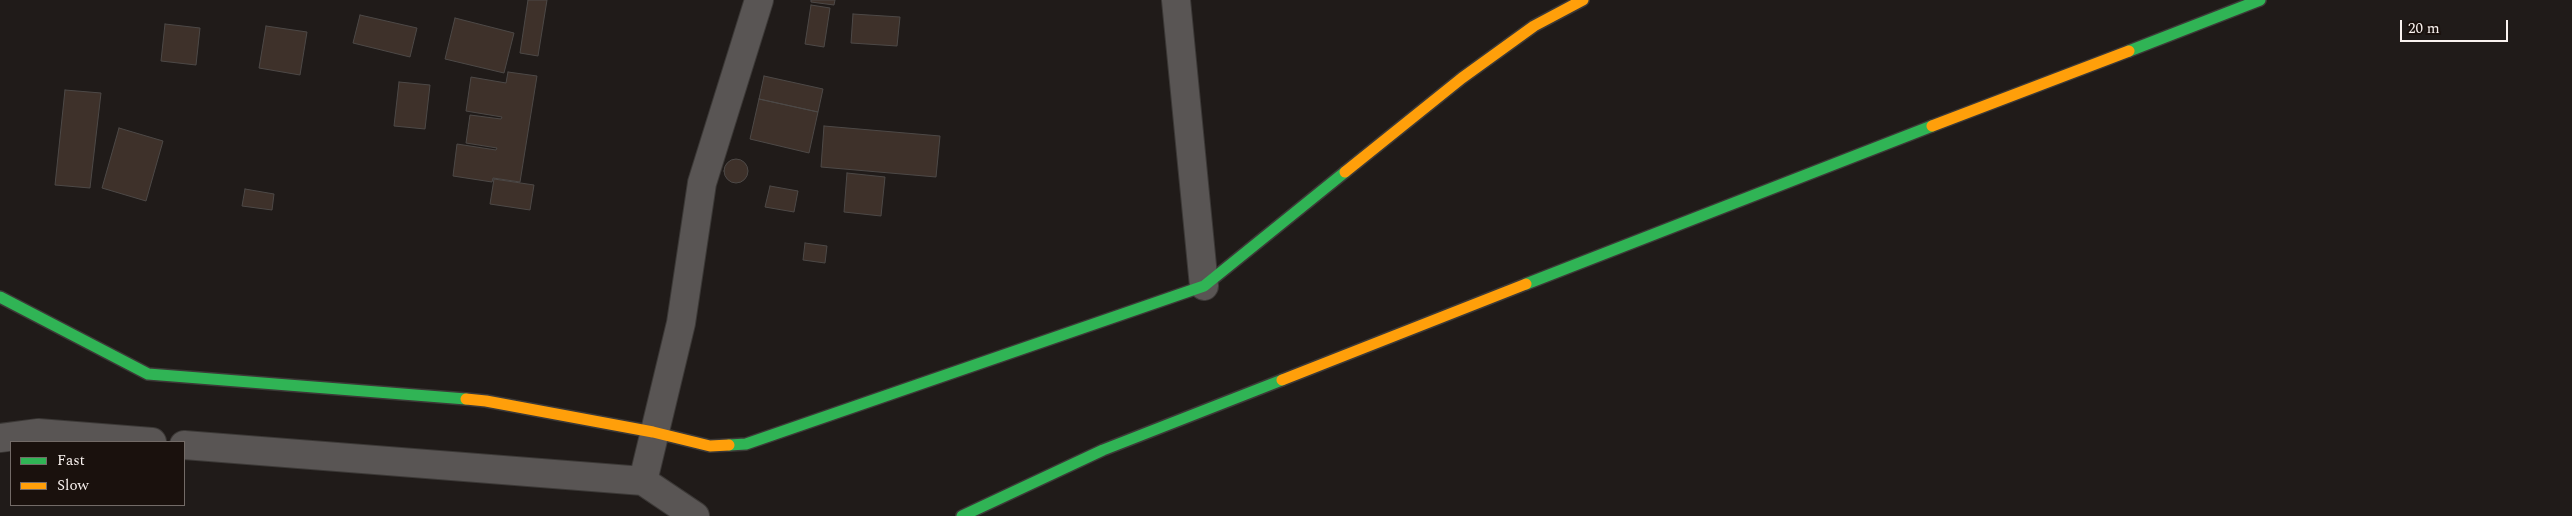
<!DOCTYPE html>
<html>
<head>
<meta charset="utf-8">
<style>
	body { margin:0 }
	#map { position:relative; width:2572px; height:516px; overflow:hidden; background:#201b19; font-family:Spectral,serif }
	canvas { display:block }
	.legend { position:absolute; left:10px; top:441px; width:175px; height:65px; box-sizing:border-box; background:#1a110d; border:1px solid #736b67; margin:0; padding:6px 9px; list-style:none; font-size:15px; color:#f9f2ef }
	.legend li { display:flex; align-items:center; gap:10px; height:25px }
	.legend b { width:25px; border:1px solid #736b67 }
	.scale { position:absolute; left:2400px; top:20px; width:108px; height:22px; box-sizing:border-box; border:2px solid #f9f2ef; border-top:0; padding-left:6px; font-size:15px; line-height:18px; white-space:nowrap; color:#f9f2ef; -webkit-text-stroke:4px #1a110d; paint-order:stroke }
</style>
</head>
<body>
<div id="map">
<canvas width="2572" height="516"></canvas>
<ul class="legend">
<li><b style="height:6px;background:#30b455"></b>Fast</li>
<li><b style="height:6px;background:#ff9f0a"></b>Slow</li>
</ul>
<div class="scale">20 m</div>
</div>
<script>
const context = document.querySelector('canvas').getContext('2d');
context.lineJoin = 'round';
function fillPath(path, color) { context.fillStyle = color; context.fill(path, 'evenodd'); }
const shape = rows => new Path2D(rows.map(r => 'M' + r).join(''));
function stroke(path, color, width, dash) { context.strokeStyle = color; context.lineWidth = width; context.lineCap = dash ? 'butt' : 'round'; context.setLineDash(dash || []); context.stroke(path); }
const building = shape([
	[528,0,547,0,538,56,520,53,528,0],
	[811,0,835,0,834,5,811,2,811,0],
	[811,5,830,8,824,47,805,44,811,5],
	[853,14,900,17,897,46,851,43,853,14],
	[360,15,417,28,410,57,353,43,360,15],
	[455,18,514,33,504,73,445,59,455,18],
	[165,24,200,28,196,65,161,61,165,24],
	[266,26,307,32,300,75,259,68,266,26],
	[508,72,537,76,520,182,493,178,492,182,453,176,457,144,496,150,497,148,466,143,470,115,501,119,502,117,466,111,471,77,506,83,508,72],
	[764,76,823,89,818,112,759,99,764,76],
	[399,82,430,85,425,129,394,126,399,82],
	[65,90,101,93,90,188,55,185,65,90],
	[759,99,818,112,809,153,750,139,759,99],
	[824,126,940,136,936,177,821,167,824,126],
	[119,128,163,141,146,201,102,188,119,128],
	'724 171a12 12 0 1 1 24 0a12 12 0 1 1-24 0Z',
	[847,173,885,177,881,216,844,212,847,173],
	[494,179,534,185,530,210,490,204,494,179],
	[770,186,798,191,794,212,765,207,770,186],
	[245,189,274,194,272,210,242,206,245,189],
	[805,243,827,246,825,263,803,260,805,243]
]);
const street = shape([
	[1176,0,1204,286],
	[0,438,38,433,152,442],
	[184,445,643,481,695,516],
	[643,481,681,323,702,183,759,0]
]);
const fast = shape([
	[2129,51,2260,0],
	[1526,284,1932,126],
	[0,297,148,374,466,399],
	[729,445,746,444,1204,286,1345,172],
	[962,516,1103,450,1282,380]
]);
const slow = shape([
	[1932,126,2129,51],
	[1345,172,1462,78,1534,26,1583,0],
	[1282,380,1526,284],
	[466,399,486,401,653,432,710,446,729,445]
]);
fillPath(building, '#3e312a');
stroke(building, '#4d4947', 1);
stroke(street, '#3c3937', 30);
stroke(fast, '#3c3937', 14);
stroke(slow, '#3c3937', 14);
stroke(street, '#595554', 28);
stroke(fast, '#30b455', 11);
stroke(slow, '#ff9f0a', 11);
</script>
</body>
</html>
